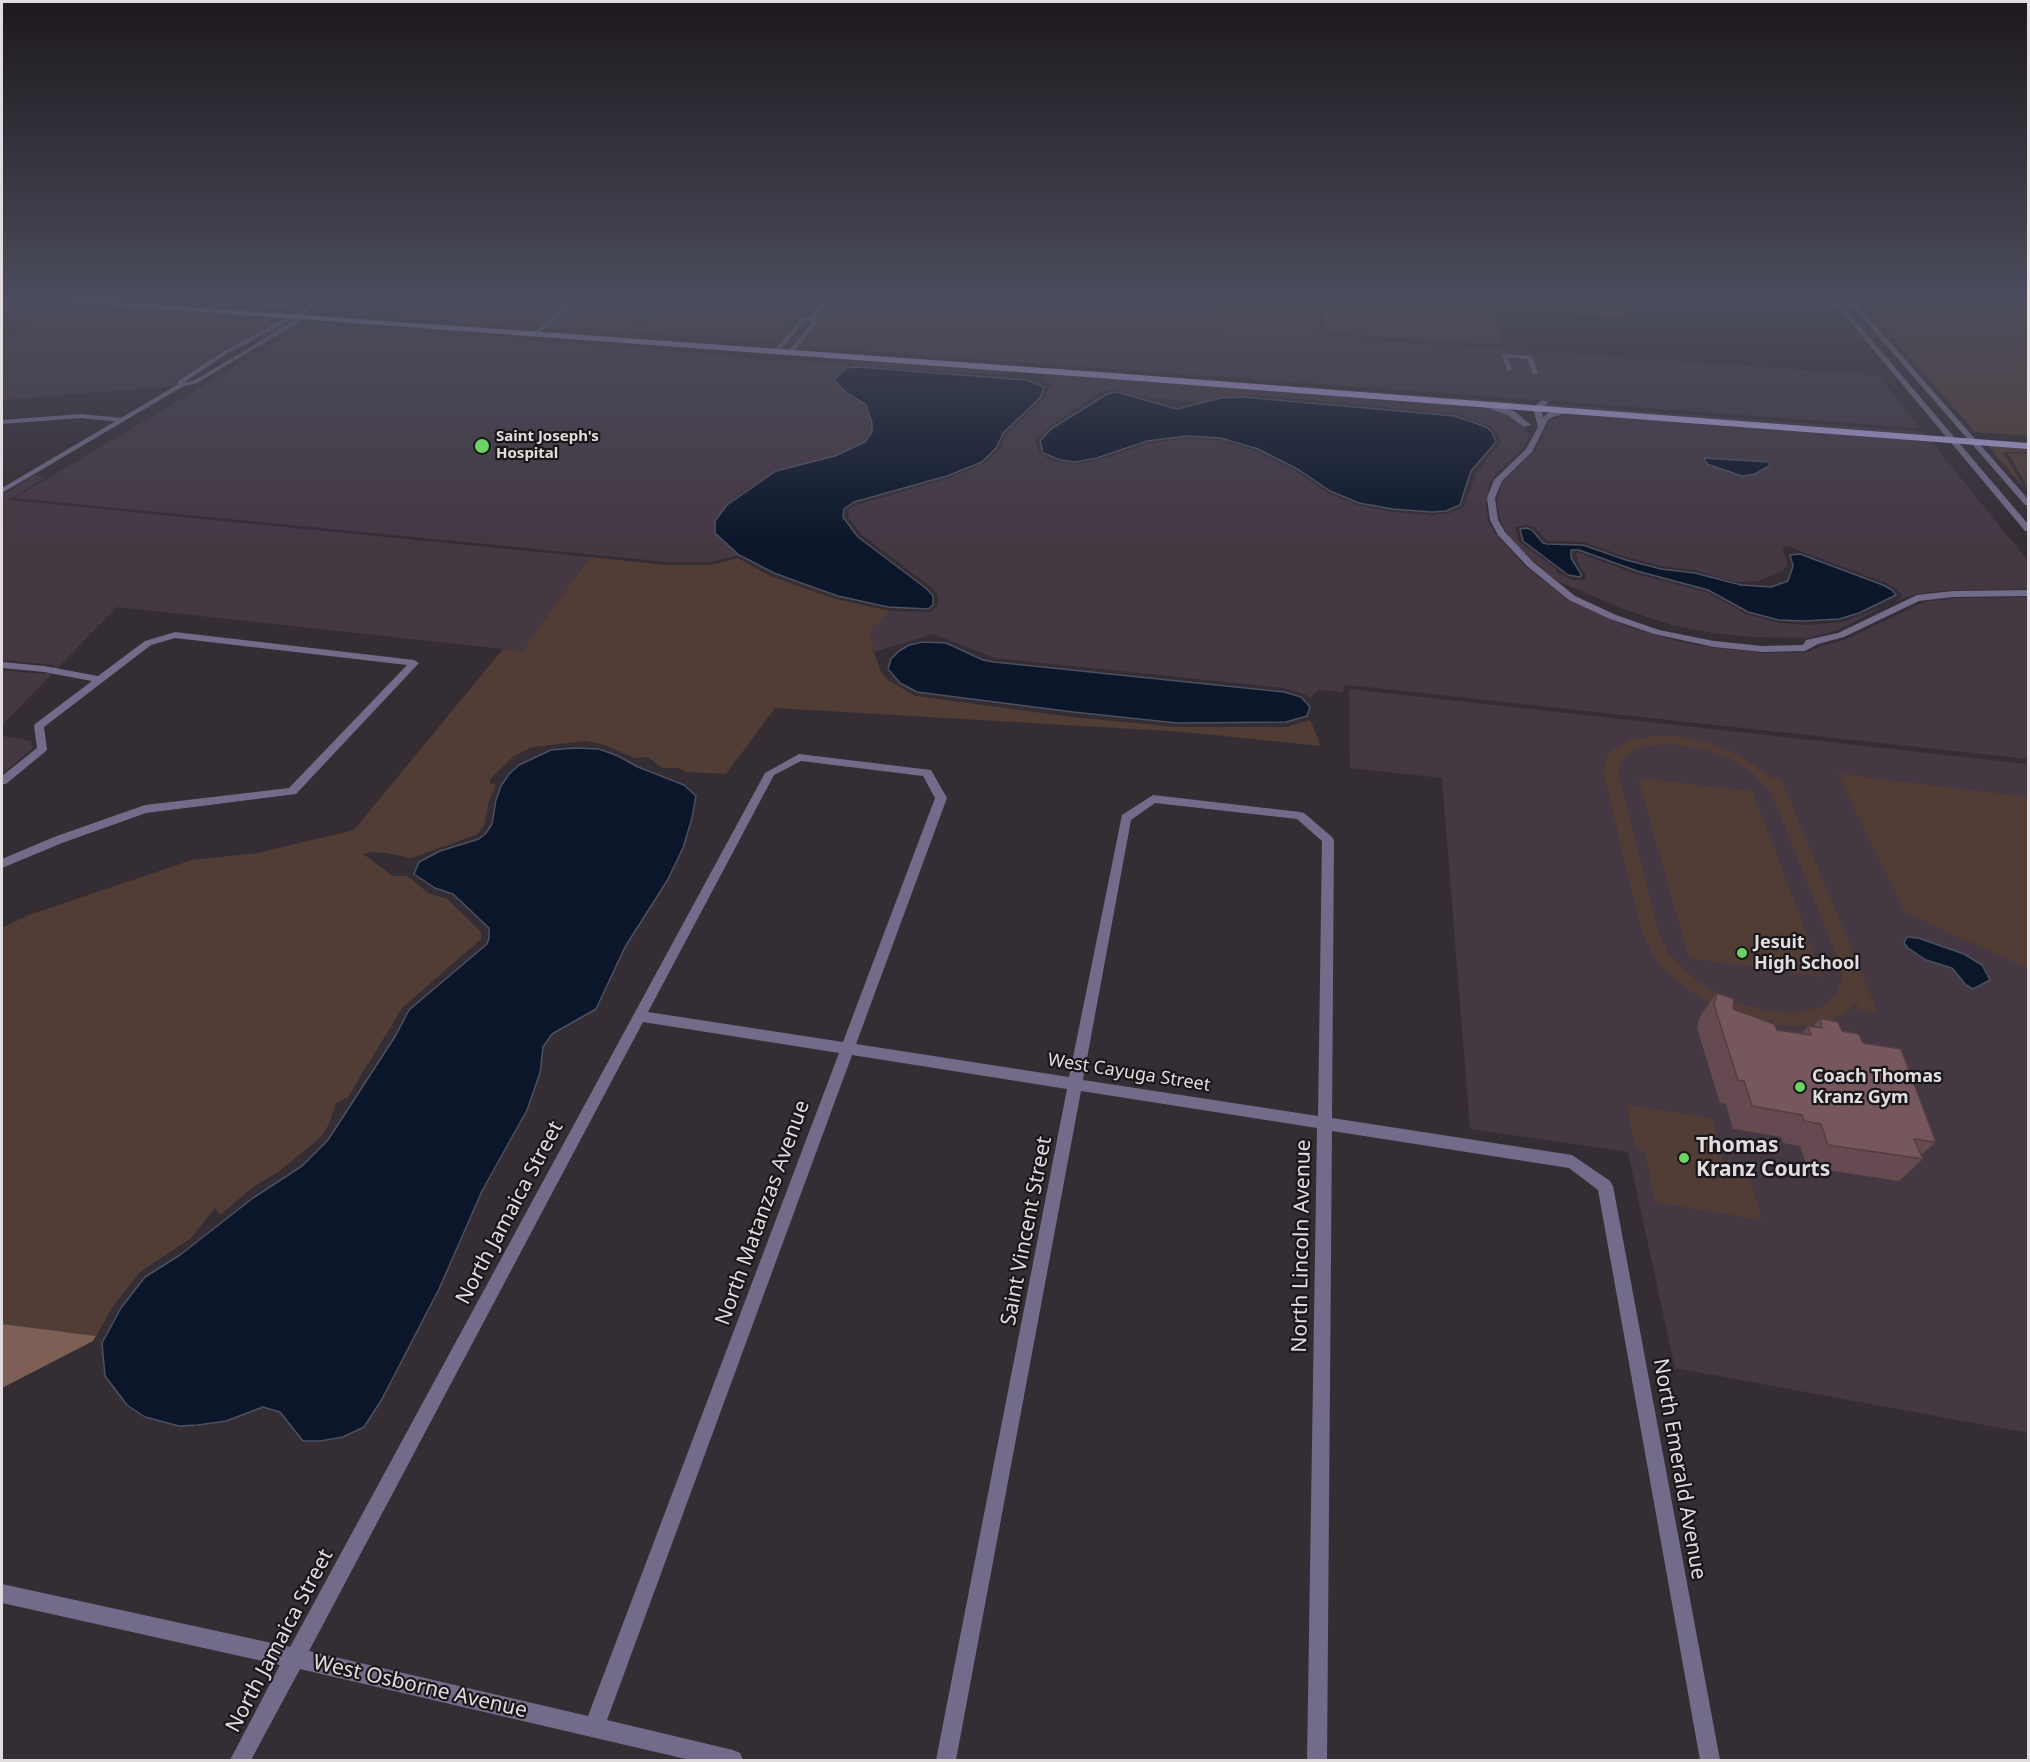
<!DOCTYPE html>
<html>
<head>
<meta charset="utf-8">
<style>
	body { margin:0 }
	#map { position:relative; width:2030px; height:1762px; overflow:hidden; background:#352d34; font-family:"Noto Sans",sans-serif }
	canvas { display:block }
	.frame { position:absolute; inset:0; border:3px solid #e1dce0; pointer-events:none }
</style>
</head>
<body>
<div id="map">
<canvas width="2030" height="1762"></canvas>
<div class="frame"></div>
</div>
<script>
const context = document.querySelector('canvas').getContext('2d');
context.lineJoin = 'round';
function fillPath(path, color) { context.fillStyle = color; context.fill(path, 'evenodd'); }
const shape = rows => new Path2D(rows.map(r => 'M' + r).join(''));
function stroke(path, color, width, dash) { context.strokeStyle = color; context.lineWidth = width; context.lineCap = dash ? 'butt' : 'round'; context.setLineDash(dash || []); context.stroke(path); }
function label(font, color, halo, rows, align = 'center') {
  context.font = font + ' "Noto Sans",sans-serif'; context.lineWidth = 4.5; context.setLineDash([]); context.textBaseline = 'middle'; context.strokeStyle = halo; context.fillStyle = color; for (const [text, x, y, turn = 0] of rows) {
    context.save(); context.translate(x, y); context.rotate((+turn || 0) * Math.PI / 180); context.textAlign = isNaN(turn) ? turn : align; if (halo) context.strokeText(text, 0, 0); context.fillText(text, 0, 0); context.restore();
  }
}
const built = shape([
	[139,298,321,298,301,310],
	[329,298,577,298,538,328,309,310],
	[585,298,666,298,628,331,631,334,546,328],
	[669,298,814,298,775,341,631,332],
	[832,298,862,298,861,304,878,307,886,305,893,298,1221,298,1219,332,1217,338,1307,344,1307,336,1878,375,1920,428,799,346,820,321,820,313],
	[31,299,281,318,176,381,174,386,2,400,2,340,34,324,2,321,2,313],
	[316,323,443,335,629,347,760,360,850,363,839,373,847,393,866,405,872,423,872,433,865,442,855,449,835,456,776,471,740,494,727,505,715,533,739,555,711,562,668,562,15,498,303,326],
	[796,350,1514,402,1516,404,1483,401],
	[802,357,1071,375,1486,407,1508,414,1531,434,1524,448,1498,472,1489,485,1486,506,1488,520,1495,533,1525,566,1569,600,1625,626,1681,642,1715,648,1765,653,1808,652,1819,647,1847,639,1923,602,1957,598,2028,597,2028,759,1348,685,1344,686,1343,692,1318,690,1310,698,1304,694,1284,688,995,658,933,634,874,652,869,630,890,611,930,612,938,605,938,595,931,587,862,535,848,517,849,509,857,505,949,478,985,463,1000,449,1008,432,1044,399,1048,389,1052,386,1042,374,1013,372,1004,375,852,366,852,361],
	[1117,390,1139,396,1202,403,1220,397,1254,395,1458,414,1490,426,1499,436,1500,443,1476,473,1464,507,1450,513,1432,515,1392,512,1357,505,1327,493,1296,471,1255,451,1219,440,1188,438,1149,443,1099,460,1075,464,1057,462,1039,454,1036,441,1048,428,1101,391],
	[1549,404,1925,432,1926,435,1546,406],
	[1574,413,1930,440,2028,561,2028,589,1948,590,1912,595,1896,601,1902,596,1897,589,1886,583,1787,546,1782,548,1787,561,1787,567,1782,571,1758,581,1735,582,1695,570,1661,566,1626,557,1583,542,1547,541,1534,527,1525,525,1515,527,1519,542,1555,568,1558,573,1574,580,1584,580,1586,576,1578,563,1576,553,1579,553,1636,574,1706,592,1746,614,1780,623,1806,625,1842,622,1883,607,1836,631,1809,638,1751,637,1713,633,1672,625,1626,610,1557,581,1522,551,1506,532,1500,520,1497,499,1503,481,1534,452,1550,420],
	[1704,458,1752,460,1769,462,1742,476,1707,464],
	[34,475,46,477,9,500,590,557,522,651,117,607,2,725,2,670,45,674,55,665,2,660,2,495],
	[1349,689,2028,764,2028,1433,1675,1368,1628,1152,1470,1129,1442,778,1350,768],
	[2,736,31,741,32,749,2,774]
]);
const green = shape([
	[1221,298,1318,298,1320,337,1307,336,1307,345,1216,338,1219,332],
	[1323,298,1620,298,1630,318,1493,309,1503,343,1489,344,1324,333],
	[1859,298,2028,298,2028,436,1975,432],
	[1986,444,2028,449,2028,452,2003,452,2025,489],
	[2008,453,2028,454,2028,487],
	[590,557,665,565,711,565,738,558,770,576,801,587,836,599,890,611,870,630,874,652,881,672,888,680,915,696,1072,717,1176,727,1287,727,1310,720,1321,746,1184,732,775,708,726,774,687,772,679,768,662,768,648,757,634,758,605,745,586,741,532,747,513,757,490,779,490,784,496,784,489,801,484,826,476,835,411,858,386,853,370,852,363,854,393,876,407,876,428,893,447,899,481,932,481,939,402,1008,348,1097,336,1103,329,1124,321,1137,278,1172,253,1187,220,1215,215,1208,191,1238,140,1272,113,1306,96,1336,2,1324,2,928,29,915,192,860,258,853,354,830,503,649,522,651],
	[1653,736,1679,736,1707,742,1735,753,1773,778,1781,779,1878,1013,1859,1010,1856,1002,1846,1013,1823,1024,1808,1026,1774,1025,1720,1008,1687,989,1662,967,1653,955,1642,931,1603,771,1608,755,1614,749,1630,740],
	[1670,744,1706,750,1729,758,1750,771,1771,792,1842,969,1842,978,1836,995,1821,1007,1797,1013,1784,1013,1739,1004,1698,982,1669,954,1659,934,1618,774,1622,761,1633,751,1649,746],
	[1838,774,2028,797,2028,969,1905,912],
	[1638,778,1752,791,1823,977,1689,958],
	[1627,1105,1712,1118,1724,1165,1747,1169,1762,1220,1655,1202,1645,1151,1636,1150]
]);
const forest = shape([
	[2,1324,96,1336,93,1341,2,1388]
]);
const water = shape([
	[857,367,1027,380,1044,387,1040,398,1004,432,996,448,982,462,947,476,854,502,844,509,843,517,858,537,927,589,933,596,933,605,928,609,888,607,838,596,804,584,774,573,739,555,715,533,715,521,727,505,776,471,835,456,865,442,872,432,872,423,866,405,847,393,834,380,846,368,857,367],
	[1117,392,1177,409,1221,398,1243,397,1455,416,1486,427,1492,432,1496,442,1471,471,1460,505,1446,511,1432,512,1392,509,1359,503,1330,491,1299,470,1258,449,1220,438,1187,436,1147,441,1097,458,1075,462,1060,460,1043,453,1040,441,1051,429,1107,394,1117,392],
	[1704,458,1770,462,1769,466,1755,474,1742,476,1707,464,1704,458],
	[1526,528,1532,530,1543,543,1547,544,1583,545,1626,560,1661,569,1695,573,1741,585,1771,587,1788,581,1793,566,1790,555,1800,554,1883,585,1892,590,1896,595,1859,613,1839,619,1803,621,1779,620,1748,612,1708,590,1637,571,1579,550,1571,550,1571,558,1581,574,1580,577,1568,575,1523,541,1520,529,1526,528],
	[923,642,946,643,983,660,994,662,1284,692,1301,697,1310,707,1307,716,1286,722,1177,723,1073,712,917,692,900,683,888,669,891,659,899,651,909,645,923,642],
	[575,748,599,749,618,756,638,767,684,785,696,796,692,818,683,848,667,881,625,947,596,1009,552,1034,543,1047,540,1073,527,1110,482,1191,439,1289,382,1399,364,1427,343,1437,320,1441,303,1441,280,1412,263,1407,226,1421,198,1425,179,1426,145,1417,127,1405,105,1376,102,1343,121,1308,145,1277,180,1255,253,1198,302,1166,328,1140,396,1035,409,1010,487,944,489,938,489,928,453,894,435,888,414,874,419,862,440,851,479,839,486,833,492,824,496,800,501,786,509,774,519,765,551,750,575,748],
	[1907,937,1918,938,1964,954,1982,965,1990,980,1973,989,1966,985,1952,968,1926,960,1908,948,1904,943,1907,937]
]);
const minor = shape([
	[26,298,33,298,2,313,2,309,26,298],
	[577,298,584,298,535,336,531,336,531,334,577,298],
	[1502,354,1532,356,1538,373,1533,374,1527,359,1508,357,1512,370,1507,371,1502,354],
	[1542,400,1549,402,1541,409,1543,417,1548,413,1571,409,1575,411,1553,417,1548,420,1532,452,1502,481,1495,498,1498,520,1505,532,1533,562,1575,596,1616,615,1659,630,1714,641,1762,646,1803,645,1806,640,1838,633,1917,595,1953,591,2028,590,2028,596,1953,597,1919,601,1844,637,1818,644,1805,651,1762,652,1714,647,1654,634,1610,619,1569,600,1527,566,1498,535,1490,520,1487,498,1494,480,1526,449,1538,427,1533,408,1542,400],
	[1484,403,1514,411,1531,425,1524,427,1508,415,1484,407,1484,403],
	[81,414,122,418,126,420,122,422,81,418,2,424,2,420,81,414],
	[175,632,414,660,419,663,296,794,146,813,62,843,2,868,2,859,54,837,145,805,289,788,407,665,175,638,151,645,44,727,47,749,46,751,6,784,2,784,2,776,37,748,34,726,35,724,92,681,44,672,2,668,2,662,44,666,98,676,145,641,175,632],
	[799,754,931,770,947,798,856,1044,1069,1077,1122,815,1153,795,1300,812,1304,813,1332,837,1334,840,1332,1118,1572,1155,1610,1181,1613,1186,1720,1760,1700,1760,1598,1190,1569,1168,1332,1131,1327,1760,1307,1760,1317,1128,1081,1091,956,1760,936,1760,1067,1089,852,1055,607,1720,733,1750,740,1753,743,1760,690,1760,300,1669,251,1760,230,1760,280,1665,2,1603,2,1584,290,1647,765,773,799,754],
	[801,761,923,776,935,798,843,1042,648,1012,774,775,801,761],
	[1155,803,1297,819,1322,841,1318,1116,1083,1080,1131,820,1155,803],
	[643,1022,839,1053,588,1716,309,1651,643,1022]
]);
const tertiary = shape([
	[321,298,328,298,305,312,304,319,197,383,182,387,2,493,2,488,177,385,178,381,221,353,321,298],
	[299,315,299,317,239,354,193,381,183,383,225,355,299,315],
	[825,298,831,298,815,318,818,322,791,355,786,354,812,322,810,320,805,321,777,354,773,354,773,352,801,319,810,317,825,298],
	[1830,298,1836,298,2028,524,2028,531,2025,531,1830,298],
	[1845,298,1851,298,2028,499,2028,505,2025,505,1845,298]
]);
const primary = shape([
	[35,298,67,298,1100,372,2028,443,2028,449,1100,378,39,300,35,298]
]);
const wall = shape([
	[1036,298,1146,298,1143,305,1118,303,1116,308,1105,309,1100,308,1093,304,1093,302],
	[1717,993,1733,1009,1777,1030,1802,1034,1808,1026,1813,1027,1820,1018,1863,1043,1936,1142,1921,1155,1923,1159,1899,1181,1807,1167,1800,1146,1783,1143,1781,1137,1733,1129,1726,1104,1720,1103,1697,1028,1700,1016]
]);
const shadedWall = shape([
	[1116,298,1118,298,1118,303,1116,308]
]);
const building = shape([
	[1717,993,1734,999,1733,1009,1774,1024,1777,1030,1811,1035,1808,1026,1822,1028,1820,1018,1838,1022,1842,1031,1859,1034,1863,1043,1901,1049,1936,1142,1914,1139,1923,1159,1828,1145,1821,1124,1804,1121,1802,1115,1752,1106,1744,1081,1738,1080,1714,1005,1717,993]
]);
const markers = [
	[482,446,8,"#6ad363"],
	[1742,953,6,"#6ad363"],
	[1800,1087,6,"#6ad363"],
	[1684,1158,6,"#6ad363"]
];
const farPoinames = [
	["Saint Joseph's",496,437],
	["Hospital",496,454]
];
const poiNames = [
	["Jesuit",1754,943],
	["High School",1754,964],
	["Coach Thomas",1812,1077],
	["Kranz Gym",1812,1098]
];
const streetNames = [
	["West Cayuga Street",1129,1073,9]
];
const nearPoinames = [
	["Thomas",1696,1146],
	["Kranz Courts",1696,1170]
];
const nearStreetnames = [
	["North Jamaica Street",510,1213,-62],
	["North Matanzas Avenue",763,1213,-70],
	["Saint Vincent Street",1027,1231,-79],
	["North Lincoln Avenue",1302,1246,-89],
	["North Emerald Avenue",1679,1469,80],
	["North Jamaica Street",280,1641,-62],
	["West Osborne Avenue",420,1687,13]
];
fillPath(built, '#443843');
fillPath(green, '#523d36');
fillPath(forest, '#7d5f56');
fillPath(water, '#0b162a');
stroke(water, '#4b5161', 1.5);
fillPath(minor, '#726c8a');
fillPath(tertiary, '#726c8a');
fillPath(primary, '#b4a7e4');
fillPath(wall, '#654b51');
fillPath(shadedWall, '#533d42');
fillPath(building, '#76575e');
stroke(building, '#533d42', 1.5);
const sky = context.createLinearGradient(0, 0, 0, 544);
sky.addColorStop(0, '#1d191d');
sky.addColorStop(0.55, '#4b4c5c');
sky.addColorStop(1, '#4b4c5c00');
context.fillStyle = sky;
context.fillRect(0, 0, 2030, 544);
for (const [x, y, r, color] of markers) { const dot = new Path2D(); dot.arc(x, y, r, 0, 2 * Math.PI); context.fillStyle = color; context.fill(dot); stroke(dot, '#1a171a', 2); }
label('bold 15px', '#e1dce0', '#1a171a', farPoinames, 'left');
label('bold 18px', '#e1dce0', '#1a171a', poiNames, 'left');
label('18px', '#e1dce0', '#1a171a', streetNames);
label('bold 21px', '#e1dce0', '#1a171a', nearPoinames, 'left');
label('21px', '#e1dce0', '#1a171a', nearStreetnames);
</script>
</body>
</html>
